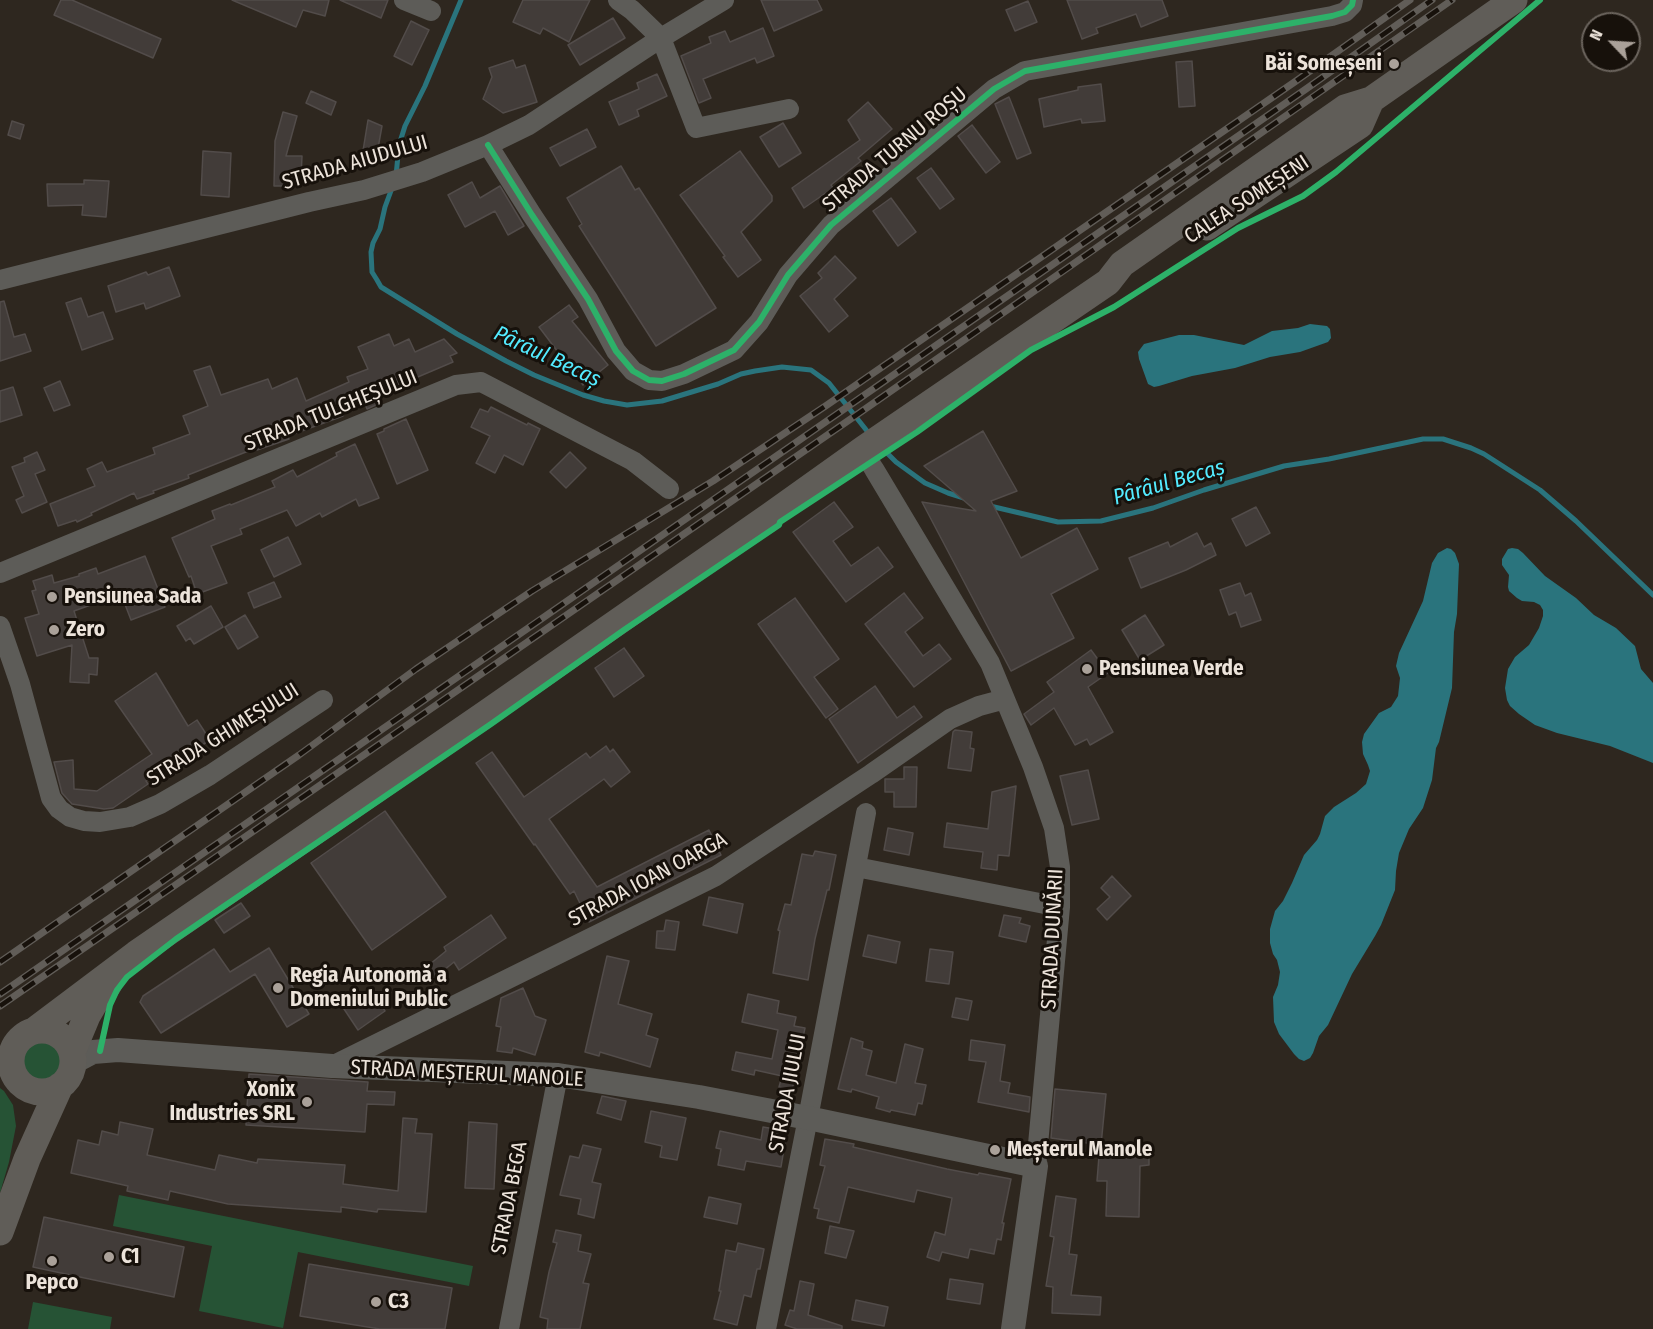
<!DOCTYPE html>
<html>
<head>
<meta charset="utf-8">
<style>
	body { margin:0 }
	#map { position:relative; width:1653px; height:1329px; overflow:hidden; background:#2e271f; font-family:"Fira Sans Condensed",sans-serif }
	canvas { display:block }
	.north { position:absolute; left:1581px; top:12px; width:60px; height:60px; box-sizing:border-box; background:#17110b; border:2px solid #6c655e; border-radius:50%; rotate:295deg; font-size:16px; font-weight:700; line-height:24px; text-align:center; color:#ece3da }
	.north::after { content:''; display:block; margin:auto; width:21px; height:27px; background:#aaa199; clip-path:polygon(50% 0,100% 100%,50% 72%,0 100%) }
</style>
</head>
<body>
<div id="map">
<canvas width="1653" height="1329"></canvas>
<div class="north">N</div>
</div>
<script>
const context = document.querySelector('canvas').getContext('2d');
context.lineJoin = 'round';
function fillPath(path, color) { context.fillStyle = color; context.fill(path, 'evenodd'); }
const shape = rows => new Path2D(rows.map(r => 'M' + r).join(''));
function stroke(path, color, width, dash) { context.strokeStyle = color; context.lineWidth = width; context.lineCap = dash ? 'butt' : 'round'; context.setLineDash(dash || []); context.stroke(path); }
function label(font, color, halo, rows, align = 'center') {
  context.font = font + ' "Fira Sans Condensed",sans-serif'; context.lineWidth = 6; context.setLineDash([]); context.textBaseline = 'middle'; context.strokeStyle = halo; context.fillStyle = color; for (const [text, x, y, turn = 0] of rows) {
    context.save(); context.translate(x, y); context.rotate((+turn || 0) * Math.PI / 180); context.textAlign = isNaN(turn) ? turn : align; if (halo) context.strokeText(text, 0, 0); context.fillText(text, 0, 0); context.restore();
  }
}
const green = shape([
	'17 1060a25 25 0 1 1 50 0a25 25 0 1 1-50 0Z',
	[0,1088,4,1091,13,1105,16,1126,9,1162,0,1193],
	[119,1195,473,1266,469,1286,298,1252,283,1328,199,1311,212,1246,113,1226],
	[33,1302,112,1317,110,1329,28,1329]
]);
const water = shape([
	[1310,324,1327,326,1330,329,1331,338,1328,342,1300,352,1270,357,1235,368,1192,376,1159,386,1154,387,1148,384,1139,359,1138,352,1144,344,1179,335,1194,335,1244,345,1272,331,1298,328],
	[1447,548,1451,549,1455,553,1459,564,1457,614,1454,632,1452,688,1439,742,1436,748,1432,780,1423,808,1409,829,1399,853,1396,871,1395,890,1381,925,1375,936,1352,974,1328,1025,1319,1036,1313,1053,1310,1058,1304,1061,1299,1059,1294,1054,1279,1034,1274,1022,1273,997,1278,985,1280,972,1277,960,1273,954,1270,943,1270,929,1275,911,1283,901,1292,883,1304,855,1317,840,1320,834,1325,816,1334,807,1356,793,1366,784,1370,771,1368,765,1363,754,1362,742,1364,734,1379,713,1391,707,1398,696,1400,678,1396,666,1399,653,1423,601,1432,563,1438,553],
	[1512,548,1518,549,1523,553,1545,576,1576,598,1594,615,1616,628,1635,646,1641,669,1653,683,1653,763,1610,746,1557,733,1535,725,1519,714,1510,706,1507,700,1505,688,1508,669,1515,657,1529,645,1539,628,1543,616,1543,610,1540,605,1534,602,1522,601,1517,598,1509,591,1508,587,1509,575,1502,565,1502,559,1508,549]
]);
const stream = shape([
	[396,176,399,145,405,126,425,86,461,0],
	[392,188,385,207,380,229,373,243,371,252,372,272,377,280,381,287,457,334,506,361,534,375,583,395,604,401,627,405,662,401,718,384,741,374,755,371,782,367,811,370,829,383,871,436],
	[881,447,896,462,925,483,948,493,964,498],
	[990,506,1058,522,1101,521,1153,508,1204,490,1284,466,1329,459,1423,439,1443,439,1471,448,1484,454,1540,490,1576,521,1653,595]
]);
const building = shape([
	[61,0,72,0,161,39,153,58,54,15,61,0],
	[232,0,329,0,325,16,303,10,296,27,232,0],
	[340,0,388,0,381,18,340,0],
	[523,0,590,0,569,42,543,28,540,34,513,22,523,0],
	[761,0,817,0,822,10,774,31,761,0],
	[1067,0,1162,0,1168,16,1141,27,1136,14,1096,28,1098,33,1082,39,1067,0],
	[1028,1,1037,22,1015,31,1006,10,1028,1],
	[613,18,625,38,580,65,568,45,613,18],
	[411,21,429,30,412,65,394,56,411,21],
	[763,28,774,56,757,63,755,58,703,79,711,98,699,103,681,56,711,43,709,37,725,31,730,42,763,28],
	[513,60,516,68,525,65,537,102,503,113,483,99,492,77,489,68,513,60],
	[1192,61,1195,106,1179,107,1176,62,1192,61],
	[657,74,667,96,637,110,639,116,619,125,609,102,639,89,637,83,657,74],
	[1101,84,1105,121,1082,123,1081,119,1044,127,1039,99,1078,90,1078,87,1101,84],
	[311,91,336,102,331,115,306,103,311,91],
	[1009,97,1031,153,1017,159,995,104,1009,97],
	[868,102,892,129,858,158,861,161,831,185,833,188,804,208,792,188,860,140,848,120,868,102],
	[283,112,297,116,286,156,302,156,301,177,298,176,297,186,274,186,275,141,283,112],
	[368,120,382,126,375,165,361,163,368,120],
	[12,121,24,125,20,139,8,135,12,121],
	[783,123,801,153,779,167,760,137,783,123],
	[972,125,1000,162,986,173,958,136,972,125],
	[587,129,596,147,560,166,550,148,587,129],
	[203,151,231,153,229,197,201,195,203,151],
	[740,151,772,196,772,201,741,232,761,260,738,277,723,257,725,256,680,195,740,151],
	[621,166,635,190,639,188,716,308,656,346,579,226,582,224,567,198,621,166],
	[931,168,954,199,940,209,917,178,931,168],
	[84,180,109,181,106,217,82,215,83,205,48,206,47,184,84,184,84,180],
	[472,182,480,198,500,186,524,226,508,235,495,211,465,227,448,195,472,182],
	[891,198,916,232,898,246,873,211,891,198],
	[835,256,856,278,834,299,848,316,829,332,800,296,822,278,818,273,835,256],
	[169,267,180,296,146,309,144,303,116,312,108,286,146,272,148,275,169,267],
	[81,298,88,317,103,312,113,339,82,350,66,303,81,298],
	[4,301,14,337,25,334,31,351,0,361,0,302,4,301],
	[569,305,578,317,572,321,608,365,583,385,539,327,569,305],
	[389,334,394,346,409,339,415,352,444,339,457,353,450,356,453,362,399,385,395,377,371,387,378,404,367,409,360,392,337,401,343,416,288,436,289,439,257,450,256,448,188,475,189,478,153,491,154,493,137,499,134,493,91,513,92,515,77,522,76,520,58,526,50,504,95,486,87,469,102,462,107,472,155,454,153,448,190,434,183,416,208,406,194,371,210,366,221,395,268,379,272,389,297,378,306,401,349,382,347,377,368,369,358,347,389,334],
	[60,381,70,405,54,411,44,388,60,381],
	[13,387,22,415,0,422,0,391,13,387],
	[491,407,527,425,528,423,540,429,523,465,504,455,495,473,476,463,490,436,471,427,480,409,488,412,491,407],
	[406,419,428,470,397,484,377,434,384,431,384,429,406,419],
	[983,431,1017,491,991,501,1021,558,1077,528,1098,569,1051,594,1074,638,1011,671,922,502,976,511,924,466,983,431],
	[355,444,379,498,359,506,356,499,322,517,320,513,296,526,287,510,240,529,242,534,211,546,227,583,197,594,191,576,189,577,172,538,215,519,212,511,230,504,231,505,275,487,272,481,293,470,297,477,337,456,336,453,355,444],
	[37,452,45,470,35,474,47,502,22,513,16,500,24,496,12,467,25,462,24,458,37,452],
	[570,452,586,468,566,488,550,472,570,452],
	[834,502,853,527,833,541,851,566,878,547,893,567,846,602,793,532,834,502],
	[1256,507,1270,533,1246,546,1232,519,1256,507],
	[1197,533,1204,547,1211,543,1216,555,1186,570,1141,588,1129,558,1168,542,1170,547,1197,533],
	[288,537,301,564,274,577,261,550,288,537],
	[145,556,165,607,131,620,121,594,74,611,89,658,98,658,97,675,89,674,89,683,70,682,72,645,37,656,25,618,39,614,32,591,36,590,33,581,52,575,54,583,79,576,79,574,96,568,98,574,145,556],
	[274,582,281,597,254,608,248,593,274,582],
	[1240,583,1245,596,1251,593,1261,620,1241,627,1236,612,1229,615,1220,590,1240,583],
	[904,593,923,618,905,632,923,656,939,644,951,659,914,687,865,624,904,593],
	[795,598,839,659,814,677,838,709,826,718,758,624,795,598],
	[211,606,223,627,194,644,190,638,186,641,177,626,211,606],
	[245,615,258,637,238,649,225,627,245,615],
	[1145,615,1164,645,1140,660,1122,630,1145,615],
	[624,648,644,676,614,697,595,668,624,648],
	[1091,650,1108,673,1088,687,1113,732,1090,745,1087,739,1075,745,1054,708,1031,725,1024,714,1054,692,1047,682,1091,650],
	[156,673,188,726,197,720,210,740,146,781,148,784,113,808,104,809,72,804,62,793,54,762,73,760,74,789,97,791,152,754,115,701,156,673],
	[875,686,897,718,914,706,922,717,858,763,829,719,875,686],
	[955,730,972,732,970,748,974,749,971,771,948,768,953,732,955,730],
	[606,746,610,752,613,749,630,772,611,787,604,779,549,819,597,887,709,830,721,855,589,922,574,891,570,894,535,844,534,845,476,763,492,752,524,797,586,753,590,758,606,746],
	[904,767,917,767,916,807,894,807,894,792,885,792,885,779,904,779,904,767],
	[1088,770,1099,819,1072,825,1060,776,1088,770],
	[1016,786,1009,856,998,855,997,870,981,868,983,852,944,847,947,823,988,829,992,792,1016,786],
	[385,811,446,897,372,950,311,863,385,811],
	[888,828,913,833,909,855,884,850,888,828],
	[815,851,836,855,829,890,827,890,815,939,808,980,773,973,780,931,778,930,785,904,791,905,802,854,813,856,815,851],
	[1112,876,1131,896,1107,920,1097,909,1110,897,1101,888,1112,876],
	[709,897,743,904,737,933,703,925,709,897],
	[241,903,250,916,224,933,215,920,241,903],
	[491,915,506,938,459,970,454,962,433,979,424,969,446,951,444,947,491,915],
	[1004,915,1021,918,1019,923,1030,926,1026,942,999,936,1004,915],
	[666,920,679,922,675,950,656,948,657,931,664,931,666,920],
	[868,935,900,942,896,963,863,956,868,935],
	[269,948,309,1014,287,1027,255,974,161,1033,140,1002,143,996,214,949,230,972,269,948],
	[930,949,953,952,949,984,926,981,930,949],
	[607,956,629,961,618,1004,652,1014,646,1035,658,1039,650,1067,600,1052,599,1056,585,1052,607,956],
	[523,988,535,1016,546,1020,535,1055,513,1048,512,1053,497,1051,501,1027,496,1026,501,998,523,988],
	[354,994,361,1005,376,996,385,1011,358,1030,340,1003,354,994],
	[748,994,779,1001,777,1013,796,1017,794,1026,805,1028,792,1090,779,1087,782,1076,755,1070,754,1075,732,1070,736,1052,772,1059,778,1030,742,1022,748,994],
	[956,998,972,1001,968,1020,952,1017,956,998],
	[851,1038,863,1042,862,1048,872,1051,866,1075,896,1083,905,1044,923,1049,915,1083,926,1085,922,1104,918,1103,915,1115,891,1110,890,1112,876,1108,879,1097,852,1089,851,1092,838,1089,851,1038],
	[971,1040,1005,1045,1000,1081,1010,1083,1008,1093,1030,1097,1029,1112,978,1102,986,1062,969,1060,971,1040],
	[249,1074,368,1082,367,1091,395,1092,394,1105,367,1104,365,1132,246,1125,249,1074],
	[1055,1089,1106,1094,1101,1145,1051,1138,1055,1089],
	[602,1096,626,1101,621,1120,597,1113,602,1096],
	[651,1111,686,1118,677,1160,660,1157,662,1146,645,1142,651,1111],
	[403,1118,417,1119,415,1133,432,1134,426,1212,378,1209,377,1212,341,1207,341,1212,228,1204,170,1191,168,1200,127,1191,128,1186,71,1173,78,1140,99,1145,102,1131,118,1135,120,1122,153,1129,147,1155,215,1170,219,1155,257,1163,258,1159,345,1165,343,1184,398,1191,403,1118],
	[469,1122,497,1124,494,1189,465,1188,469,1122],
	[763,1127,787,1131,781,1167,746,1161,744,1170,718,1165,721,1149,716,1148,720,1131,761,1140,763,1127],
	[825,1139,854,1144,853,1147,947,1169,978,1175,979,1173,1011,1179,1002,1223,1004,1223,1001,1240,997,1239,994,1254,970,1249,968,1258,942,1252,939,1261,927,1257,935,1232,945,1235,952,1198,917,1190,914,1202,848,1187,839,1223,817,1218,819,1209,814,1208,825,1166,820,1165,825,1139],
	[583,1145,601,1149,592,1182,601,1184,594,1218,578,1214,581,1199,560,1195,570,1156,579,1158,583,1145],
	[1132,1148,1149,1148,1149,1165,1140,1166,1139,1217,1106,1216,1107,1181,1097,1181,1099,1156,1133,1158,1132,1148],
	[1056,1196,1076,1199,1069,1254,1077,1255,1071,1295,1101,1297,1100,1315,1052,1313,1053,1287,1046,1286,1054,1237,1050,1236,1056,1196],
	[709,1197,741,1204,737,1224,704,1217,709,1197],
	[44,1217,184,1247,174,1297,33,1267,44,1217],
	[830,1226,854,1231,846,1258,825,1253,830,1226],
	[556,1230,581,1235,578,1251,591,1254,583,1283,589,1284,580,1329,547,1329,548,1319,540,1317,549,1272,557,1243,553,1242,556,1230],
	[738,1243,764,1249,760,1269,757,1269,751,1297,744,1295,737,1325,714,1319,721,1291,719,1291,726,1250,736,1252,738,1243],
	[309,1264,452,1288,445,1329,380,1329,300,1316,309,1264],
	[950,1279,983,1284,980,1304,947,1299,950,1279],
	[800,1281,814,1284,808,1315,842,1326,842,1329,797,1329,785,1325,790,1310,794,1311,800,1281],
	[856,1300,888,1307,884,1326,852,1320,856,1300]
]);
const minor = shape([
	[404,0,431,11],
	[618,0,632,10,661,38,696,128,789,109],
	[488,145,532,215,588,299,616,351,633,371,649,380,662,381,684,374,734,350,759,322,788,275,831,225,994,89,1025,71,1332,16,1345,12,1352,5,1353,0],
	[0,280,309,202,364,190,422,172,488,145,529,125,661,38,724,0],
	[862,450,874,469,990,663,1033,767,1054,828,1060,867,1060,907,1036,1166],
	[0,573,456,385,481,382,633,461,669,489],
	[0,626,20,684,51,798,59,809,70,817,84,821,100,822,130,817,160,804,210,775,323,700],
	[856,867,1060,907],
	[332,1066,716,876,871,774,950,719,979,706,1005,699],
	[509,1329,558,1075],
	[766,1329,808,1118,866,813]
]);
const tertiary = shape([
	[74,1062,93,1052,118,1050,332,1066,558,1075,699,1097,808,1118,1036,1166,1013,1329]
]);
const secondary = shape([
	[1207,227,1360,125,1371,100],
	[35,1030,136,954,484,715,771,515,865,448,1108,282,1122,264,1345,108,1371,100,1514,0],
	'11 1061a31 31 0 1 1 62 0a31 31 0 1 1-62 0Z',
	[72,1052,87,1016,94,1004,109,984],
	[0,1232,27,1159,60,1086]
]);
const rail = shape([
	[0,962,299,755,416,669,532,591,713,481,827,405,1296,81,1410,0],
	[0,994,1306,89,1432,0],
	[0,1006,868,407,1452,0]
]);
const cycleway = shape([
	[488,145,532,215,588,299,616,351,633,371,649,380,662,381,684,374,734,350,759,322,788,275,831,225,994,89,1025,71,1332,16,1345,12,1352,5,1353,0],
	[100,1051,110,1005,117,990,127,977,176,939,491,724,624,630,779,525,780,522,917,432,1031,350,1114,307,1238,228,1303,196,1336,172,1540,0]
]);
const markers = [
	[1394,64,6,"#aaa199"],
	[52,597,6,"#aaa199"],
	[54,630,6,"#aaa199"],
	[1087,669,6,"#aaa199"],
	[278,988,6,"#aaa199"],
	[307,1102,6,"#aaa199"],
	[995,1150,6,"#aaa199"],
	[109,1257,6,"#aaa199"],
	[52,1261,6,"#aaa199"],
	[376,1302,6,"#aaa199"]
];
const poiNames = [
	["Băi Someșeni",1382,64,"right"],
	["Pensiunea Sada",64,597],
	["Zero",66,630],
	["Pensiunea Verde",1099,669],
	["Regia Autonomă a",290,976],
	["Domeniului Public",290,1000],
	["Xonix",295,1090,"right"],
	["Industries SRL",295,1114,"right"],
	["Meșterul Manole",1007,1150],
	["C1",121,1257],
	["Pepco",52,1283,"center"],
	["C3",388,1302]
];
const streetNames = [
	["STRADA TURNU ROȘU",895,150,-40],
	["STRADA AIUDULUI",355,163,-16],
	["CALEA SOMEȘENI",1247,200,-33],
	["STRADA TULGHEȘULUI",331,411,-22],
	["STRADA GHIMEȘULUI",223,735,-32],
	["STRADA IOAN OARGA",648,880,-28],
	["STRADA DUNĂRII",1053,939,-87],
	["STRADA MEȘTERUL MANOLE",467,1074,3],
	["STRADA JIULUI",788,1093,-79],
	["STRADA BEGA",510,1198,-79]
];
const waterNames = [
	["Pârâul Becaș",547,357,25],
	["Pârâul Becaș",1169,483,-16]
];
fillPath(green, '#265335');
fillPath(water, '#2a747d');
stroke(stream, '#2a747d', 5);
fillPath(building, '#423c39');
stroke(building, '#524c4a', 1.5);
stroke(minor, '#5d5c58', 20);
stroke(tertiary, '#5d5c58', 24);
stroke(secondary, '#605d58', 27);
stroke(rail, '#615d58', 7);
stroke(rail, '#17110b', 4.5, [14]);
stroke(cycleway, '#2db169', 6);
for (const [x, y, r, color] of markers) { const dot = new Path2D(); dot.arc(x, y, r, 0, 2 * Math.PI); context.fillStyle = color; context.fill(dot); stroke(dot, '#17110b', 2); }
label('bold 21px', '#ece3da', '#17110b', poiNames, 'left');
label('21px', '#ece3da', '#17110b', streetNames);
label('italic 22px', '#53ebff', '#17110b', waterNames);
</script>
</body>
</html>
